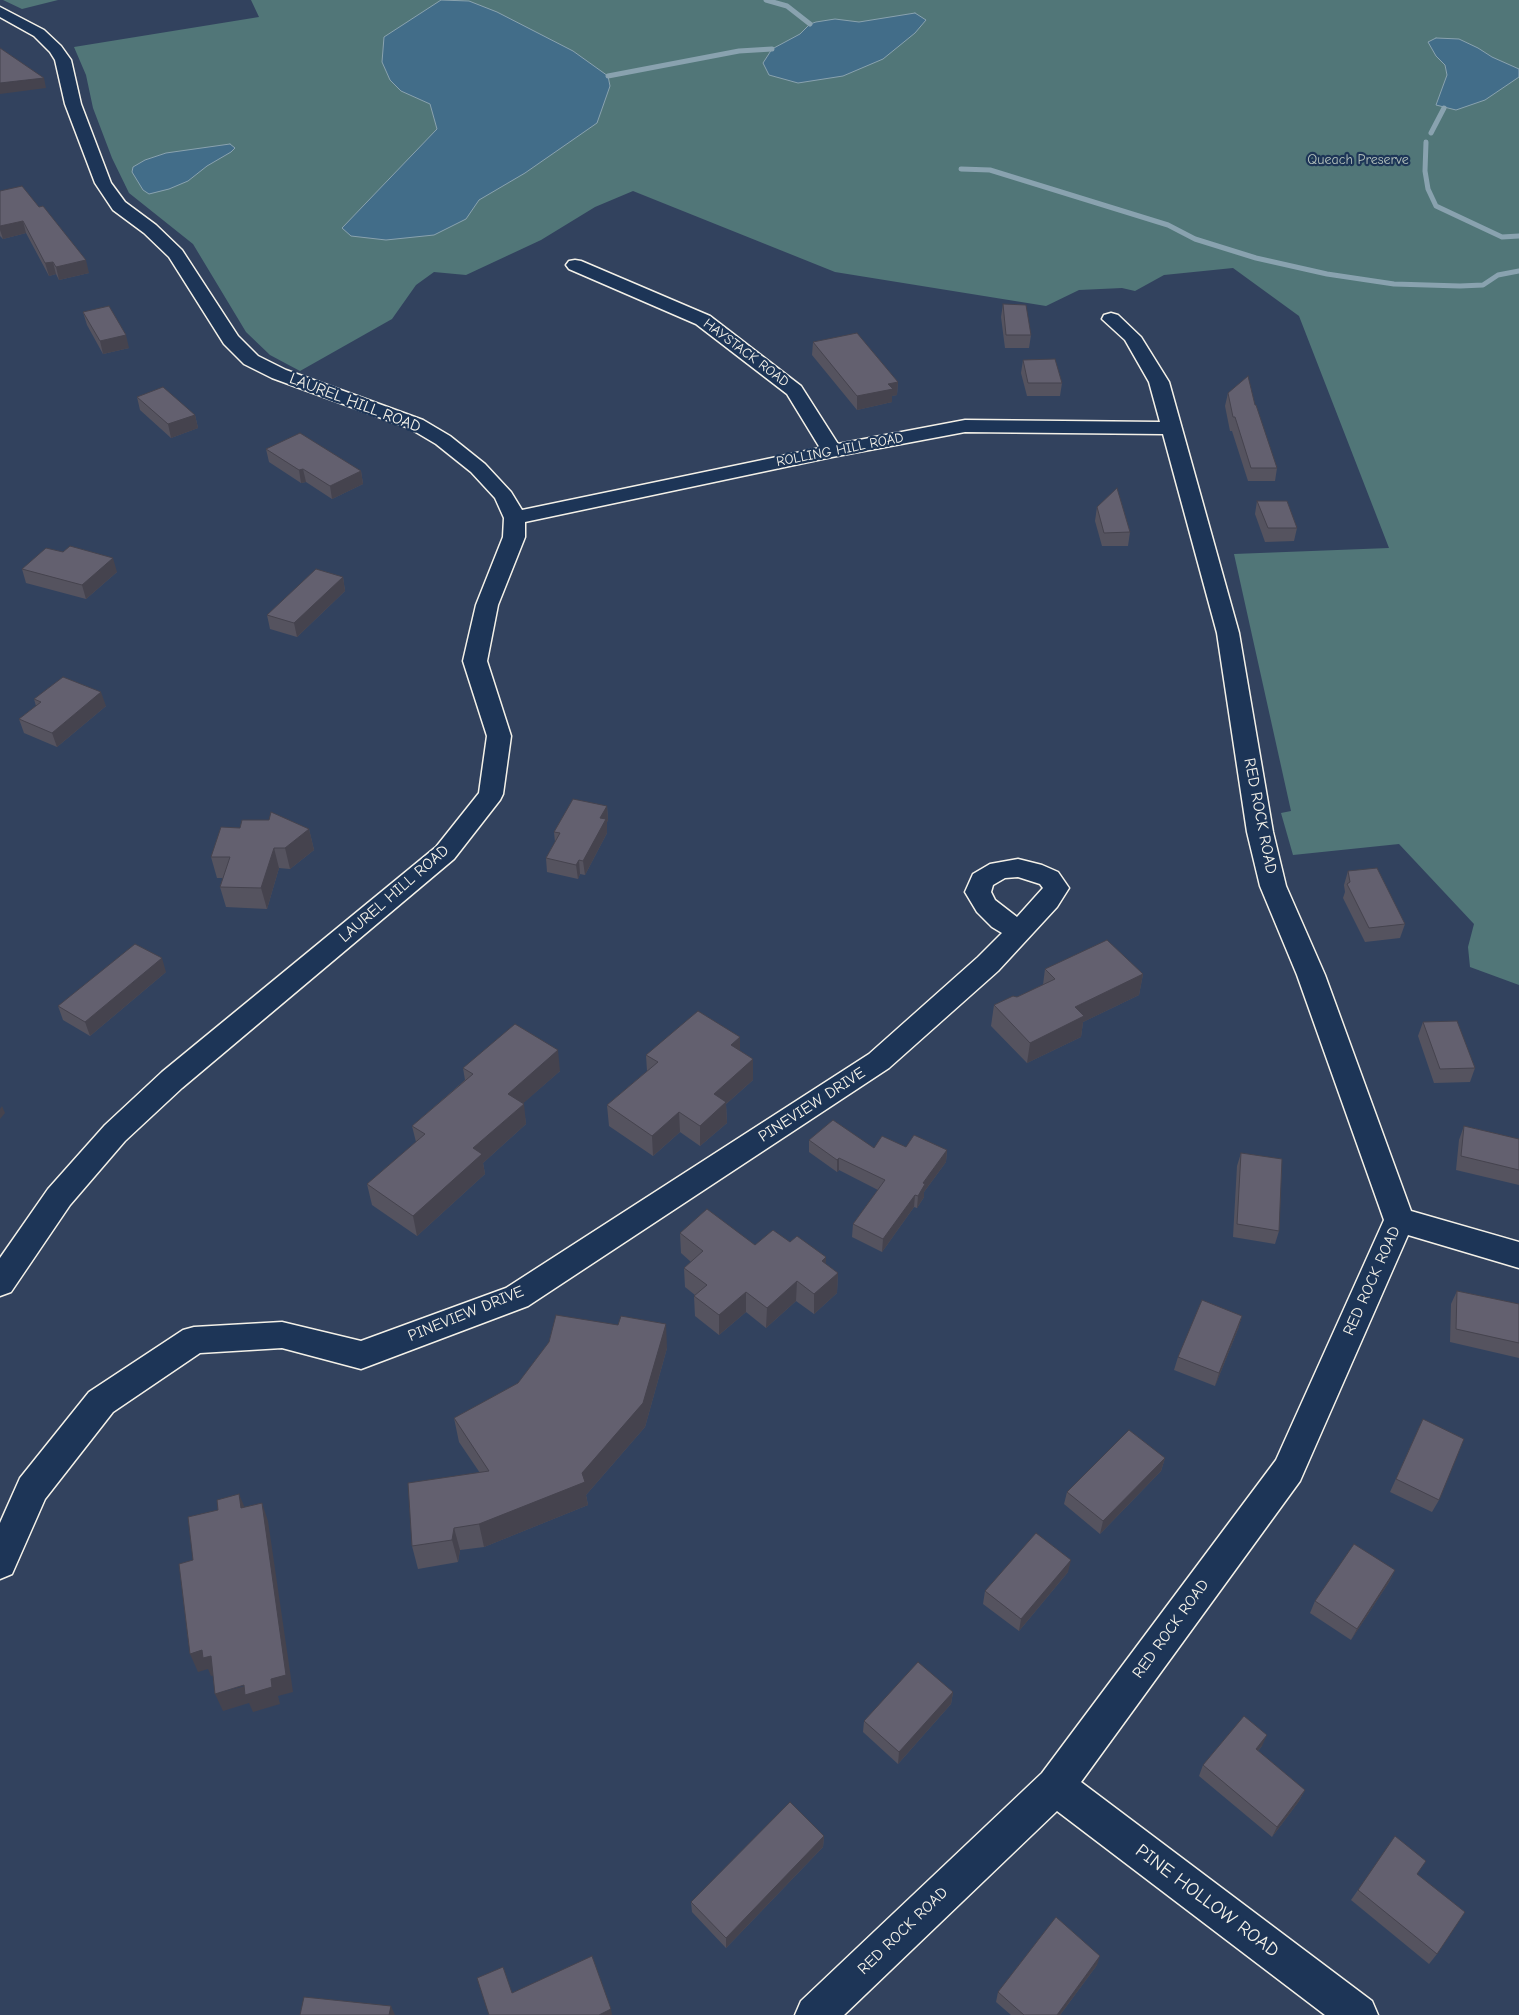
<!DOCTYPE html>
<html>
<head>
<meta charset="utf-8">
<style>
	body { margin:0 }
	canvas { display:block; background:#32425e }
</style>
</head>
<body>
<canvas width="1519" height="2015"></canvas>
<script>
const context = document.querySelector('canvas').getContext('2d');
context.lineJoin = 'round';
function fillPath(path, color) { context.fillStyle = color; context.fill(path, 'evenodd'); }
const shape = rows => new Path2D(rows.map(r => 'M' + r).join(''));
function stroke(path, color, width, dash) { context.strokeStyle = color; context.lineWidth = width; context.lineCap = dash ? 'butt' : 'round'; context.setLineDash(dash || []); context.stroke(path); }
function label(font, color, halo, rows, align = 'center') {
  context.font = font + ' "Comic Neue",sans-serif'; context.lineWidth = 4.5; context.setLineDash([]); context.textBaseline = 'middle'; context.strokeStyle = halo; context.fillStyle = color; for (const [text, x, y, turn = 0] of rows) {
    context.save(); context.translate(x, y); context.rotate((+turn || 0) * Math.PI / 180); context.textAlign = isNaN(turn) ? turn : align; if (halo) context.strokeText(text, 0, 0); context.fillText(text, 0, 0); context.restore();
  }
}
const green = shape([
	[3,0,58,0,22,9],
	[251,0,1519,0,1519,985,1470,967,1468,947,1474,924,1399,844,1293,855,1281,813,1291,811,1234,554,1389,548,1299,316,1233,268,1164,275,1135,291,1122,288,1079,290,1046,306,835,272,633,191,595,207,541,240,466,275,434,272,416,285,392,319,300,371,270,355,246,332,193,244,129,193,112,158,93,108,86,75,74,47,259,17]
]);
const water = shape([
	[441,0,469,1,497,12,573,51,608,76,610,86,597,123,525,173,479,200,466,219,434,235,386,240,351,236,342,228,437,129,430,104,401,91,390,80,382,62,384,37,441,0],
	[915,13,926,20,915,33,883,59,843,76,798,83,769,75,763,63,772,49,800,34,810,24,816,22,835,19,859,22,915,13],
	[1436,38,1459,39,1478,48,1492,57,1519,69,1519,77,1485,100,1456,110,1436,105,1447,75,1445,65,1436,56,1428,42,1436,38],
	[230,144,235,148,231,152,207,166,188,181,169,189,149,194,143,190,132,172,133,167,145,160,166,153,230,144]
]);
const stream = shape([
	[766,0,787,6,810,24],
	[608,76,739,51,772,49],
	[1431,133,1444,108],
	[1426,142,1425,171,1428,189,1436,206,1502,237,1519,236],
	[961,169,990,170,1168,225,1195,239,1256,258,1327,274,1394,284,1460,286,1483,285,1498,275,1519,271]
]);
const street = shape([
	[0,7,44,30,61,46,71,60,81,104,111,183,125,202,156,225,182,250,238,336,258,356,286,370,423,420,450,436,485,464,511,492,522,510,820,448,787,394,696,324,569,269,566,265,569,261,575,260,581,261,710,316,801,386,838,444,965,420,1160,422,1149,382,1125,340,1102,319,1104,315,1111,313,1118,315,1141,337,1169,382,1239,633,1273,832,1286,886,1325,975,1411,1211,1519,1242,1519,1268,1408,1235,1300,1481,1081,1782,1372,2001,1378,2015,1325,2015,1057,1811,844,2015,795,2015,801,2001,1042,1773,1276,1460,1384,1220,1297,975,1260,886,1247,832,1217,633,1163,434,965,432,832,457,525,522,525,537,498,605,487,661,511,736,503,794,500,800,454,859,182,1088,125,1141,70,1205,11,1292,0,1296,0,1258,48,1189,105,1125,162,1072,436,847,479,793,487,736,463,661,476,605,503,537,504,518,495,498,471,472,436,444,409,428,272,378,244,364,224,344,169,257,144,233,113,210,95,183,65,104,55,60,50,52,34,36,0,17,0,7],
	[1018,859,1042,865,1058,872,1069,888,1057,907,998,971,889,1068,528,1306,361,1369,282,1348,200,1353,113,1412,45,1499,12,1574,0,1579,0,1523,20,1478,89,1392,183,1330,194,1327,282,1322,361,1341,506,1288,869,1054,978,957,1002,933,992,927,977,912,965,892,973,874,990,864,1018,859],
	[1018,877,1040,884,1043,888,1017,917,995,900,991,892,993,885,1005,878,1018,877]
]);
const wall = shape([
	[0,191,89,273,59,280,56,274,49,276,26,233,3,239,0,236],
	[1003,304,1031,335,1029,348,1005,348,1001,317],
	[83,312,129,348,103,354,87,325],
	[813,342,898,382,897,395,892,396,892,402,857,410,812,355],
	[1023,360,1062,383,1060,396,1027,396,1021,373],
	[1228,393,1255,405,1277,468,1275,481,1248,481,1232,431,1230,431,1225,406],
	[137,397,195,415,198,428,171,438,140,410],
	[266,449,361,471,363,484,332,499,306,482,301,483,269,462],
	[1257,501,1297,528,1294,541,1265,542,1255,514],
	[1097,507,1130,532,1128,546,1102,546,1095,521],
	[22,569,117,572,86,599,26,583],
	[343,577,345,591,297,637,270,629,267,615],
	[34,699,106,706,57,747,24,733,19,719,36,706],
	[607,806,608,820,607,822,607,833,585,875,580,874,578,879,547,872,546,858,555,842,554,832],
	[309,829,314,850,290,869,279,868,267,909,226,907,220,887,223,878,217,878,211,857],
	[1348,871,1405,924,1400,938,1365,942,1343,898,1345,892,1344,885],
	[1045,969,1143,974,1139,995,1083,1022,1081,1037,1027,1063,991,1026,994,1005,1017,997,1043,985],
	[166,972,90,1036,63,1020,58,1006],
	[1423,1022,1475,1068,1470,1082,1434,1083,1418,1036],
	[740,1051,753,1080,726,1104,727,1123,700,1146,680,1132,653,1156,609,1126,607,1105,647,1071,646,1055],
	[463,1068,560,1071,523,1103,526,1124,483,1163,485,1174,417,1236,372,1205,367,1184,416,1142,412,1126,465,1080],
	[1464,1126,1519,1139,1519,1185,1456,1170,1459,1140],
	[809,1140,874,1148,906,1147,947,1150,946,1162,924,1192,924,1197,917,1208,914,1207,882,1252,852,1237,853,1224,878,1190,839,1170,837,1172,809,1152],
	[1241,1153,1279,1231,1275,1244,1233,1237,1237,1166],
	[680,1233,755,1245,790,1242,826,1257,825,1264,838,1273,837,1293,814,1314,796,1301,766,1328,746,1312,719,1335,695,1316,694,1296,695,1295,685,1287,684,1268,691,1262,681,1253],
	[1457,1291,1519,1304,1519,1358,1450,1342,1451,1304],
	[1242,1316,1238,1329,1215,1386,1174,1370,1178,1357],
	[667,1348,645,1427,586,1495,588,1505,484,1547,460,1550,458,1562,418,1569,412,1546,480,1473,459,1442,454,1418],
	[1423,1419,1439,1500,1432,1512,1390,1492],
	[1165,1458,1161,1471,1100,1534,1064,1504,1067,1492],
	[1395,1570,1389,1582,1351,1640,1310,1613,1315,1601],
	[1068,1572,1019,1631,983,1604,985,1591],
	[953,1692,951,1704,898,1764,863,1732,864,1721],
	[1262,1746,1258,1751,1305,1790,1299,1801,1272,1837,1199,1776,1203,1765],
	[824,1836,823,1847,726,1948,692,1912,691,1902],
	[1417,1874,1437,1954,1429,1964,1351,1900,1358,1890],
	[1097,1965,1060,2015,1011,2015,996,2002,998,1992]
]);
const shadedWall = shape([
	[44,78,46,88,0,94,0,83],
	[23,221,26,233,3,239,0,230,0,226],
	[86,260,89,273,59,280,56,267],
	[53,262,56,274,49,276,45,263],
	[126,335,129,348,103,354,100,341],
	[898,382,897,395,892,396,892,402,857,410,857,396,888,384],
	[195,415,198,428,171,438,168,424],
	[303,469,306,482,301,483,299,470],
	[361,471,363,484,332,499,330,486],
	[113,558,117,572,86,599,82,585],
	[343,577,345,591,297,637,294,623],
	[101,692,106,706,57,747,52,733],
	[607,806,608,820,607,822,607,833,585,875,583,861,600,818],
	[309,829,314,850,290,869,285,848],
	[274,848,279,868,267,909,261,888],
	[579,860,580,874,578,879,576,865],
	[162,958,166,972,90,1036,85,1022],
	[1143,974,1139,995,1083,1022,1081,1037,1027,1063,1030,1043,1075,1007],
	[740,1037,740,1058,731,1045],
	[558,1050,560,1071,511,1114,508,1094],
	[753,1059,753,1080,726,1104,727,1123,700,1146,700,1126,714,1094],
	[524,1104,526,1124,483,1163,485,1174,417,1236,413,1216,473,1148],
	[2,1106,5,1113,0,1119,0,1109],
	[679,1112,680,1132,653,1156,652,1136],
	[947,1150,946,1162,924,1192,924,1197,917,1208,918,1196,923,1183],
	[839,1158,839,1170,837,1172,837,1160],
	[915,1195,914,1207,882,1252,883,1239],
	[826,1257,825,1277,822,1261],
	[838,1273,837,1293,814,1314,814,1294],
	[797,1281,796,1301,766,1328,767,1308],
	[746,1292,746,1312,719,1335,719,1315],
	[1242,1316,1238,1329,1215,1386,1219,1373],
	[666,1324,667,1348,645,1427,586,1495,588,1505,484,1547,479,1524,582,1473],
	[1165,1458,1161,1471,1100,1534,1103,1521],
	[239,1494,247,1513,241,1508],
	[262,1503,268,1521,293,1692,278,1696,280,1704,253,1712,249,1703,223,1711,215,1694,271,1679],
	[454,1528,460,1550,458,1562,452,1540],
	[1071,1560,1068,1572,1019,1631,1021,1619],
	[1395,1570,1389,1582,1351,1640,1357,1629],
	[202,1650,211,1656,219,1674,211,1676,208,1669,198,1672,190,1654],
	[953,1692,951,1704,898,1764,899,1752],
	[1267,1735,1262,1746,1250,1760,1256,1749],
	[1305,1790,1299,1801,1272,1837,1277,1827],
	[824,1836,823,1847,726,1948,726,1938],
	[1100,1956,1097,1965,1060,2015,1057,2015],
	[391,2006,395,2015,389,2015],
	[611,2009,612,2015,599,2015]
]);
const building = shape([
	[0,48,44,78,0,83,0,48],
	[22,186,39,207,43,206,86,260,56,267,53,262,45,263,23,221,0,226,0,191,22,186],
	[1003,304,1026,305,1031,335,1006,335,1003,304],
	[109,306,126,335,100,341,83,312,109,306],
	[857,333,898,382,888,384,893,389,857,396,813,342,857,333],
	[1055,359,1062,383,1028,383,1023,360,1055,359],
	[1248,376,1255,405,1256,405,1277,468,1251,468,1235,417,1233,417,1228,393,1248,376],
	[163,387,195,415,168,424,137,397,163,387],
	[300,433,361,471,330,486,303,469,299,470,266,449,300,433],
	[1117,488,1130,532,1104,533,1097,507,1117,488],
	[1257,501,1287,501,1297,528,1268,528,1257,501],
	[70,546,113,558,82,585,22,569,46,548,63,552,70,546],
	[316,569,343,577,294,623,267,615,316,569],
	[63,677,101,692,52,733,19,719,41,702,34,699,63,677],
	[573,799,607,806,600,818,606,819,583,861,579,860,576,865,546,858,560,833,554,832,573,799],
	[271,812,309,829,285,848,274,848,261,888,220,887,230,857,211,857,221,827,240,828,242,820,269,820,271,812],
	[1377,868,1405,924,1369,928,1347,884,1350,882,1348,871,1377,868],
	[1107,940,1143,974,1075,1007,1084,1016,1030,1043,994,1005,1013,996,1017,997,1055,979,1045,969,1107,940],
	[135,944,162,958,85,1022,58,1006,135,944],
	[698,1011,740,1037,731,1045,753,1059,714,1094,726,1102,700,1126,679,1112,652,1136,607,1105,658,1062,646,1055,698,1011],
	[1457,1021,1475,1068,1440,1069,1423,1022,1457,1021],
	[515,1024,558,1050,508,1094,524,1104,473,1148,482,1154,413,1216,367,1184,425,1134,412,1126,473,1074,463,1068,515,1024],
	[833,1120,874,1148,882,1136,906,1147,914,1135,947,1150,923,1183,925,1184,918,1196,915,1195,883,1239,853,1224,885,1180,839,1158,837,1160,809,1140,833,1120],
	[1464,1126,1519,1139,1519,1170,1461,1156,1464,1126],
	[1241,1153,1282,1159,1279,1231,1237,1224,1241,1153],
	[707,1209,755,1245,773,1230,790,1242,797,1236,826,1257,822,1261,838,1273,814,1294,797,1281,767,1308,746,1292,719,1315,694,1296,707,1285,684,1268,703,1251,680,1233,707,1209],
	[1457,1291,1519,1304,1519,1343,1456,1329,1457,1291],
	[1202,1300,1242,1316,1219,1373,1178,1357,1202,1300],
	[556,1315,618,1325,621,1316,666,1324,643,1403,582,1473,585,1482,479,1524,454,1528,452,1540,412,1546,408,1483,489,1471,454,1418,518,1383,549,1342,556,1315],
	[1423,1419,1464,1439,1439,1500,1396,1479,1423,1419],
	[1129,1430,1165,1458,1103,1521,1067,1492,1129,1430],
	[239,1494,241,1508,262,1503,286,1675,271,1679,272,1687,245,1695,244,1685,215,1694,211,1656,203,1658,202,1650,190,1654,179,1564,193,1560,188,1517,218,1510,217,1500,239,1494],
	[1036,1533,1071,1560,1021,1619,985,1591,1036,1533],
	[1354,1544,1395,1570,1357,1629,1315,1601,1354,1544],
	[918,1662,953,1692,899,1752,864,1721,918,1662],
	[1244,1716,1267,1735,1256,1749,1305,1790,1277,1827,1203,1765,1244,1716],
	[790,1802,824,1836,726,1938,691,1902,790,1802],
	[1395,1836,1426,1861,1417,1874,1465,1912,1437,1954,1358,1890,1395,1836],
	[1056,1917,1100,1956,1057,2015,1024,2015,998,1992,1056,1917],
	[592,1956,611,2009,599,2015,489,2015,477,1978,503,1967,512,1993,592,1956],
	[304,1997,391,2006,389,2015,300,2015,304,1997]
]);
const farParknames = [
	["Queach Preserve",1358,160]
];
const farStreetnames = [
	["HAYSTACK ROAD",746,353,37],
	["ROLLING HILL ROAD",840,450,-11]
];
const streetNames = [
	["LAUREL HILL ROAD",355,403,21],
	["RED ROCK ROAD",1260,816,79],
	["LAUREL HILL ROAD",394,894,-41],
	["PINEVIEW DRIVE",812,1105,-33],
	["RED ROCK ROAD",1372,1281,-66],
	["PINEVIEW DRIVE",466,1314,-22],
	["RED ROCK ROAD",1171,1629,-54],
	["RED ROCK ROAD",903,1931,-44]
];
const nearStreetnames = [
	["PINE HOLLOW ROAD",1207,1901,37]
];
fillPath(green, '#517678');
fillPath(water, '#426d89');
stroke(water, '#89a2af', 1);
stroke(stream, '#89a2af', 5);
stroke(street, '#f4f1e8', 3);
fillPath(street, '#1d3557');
fillPath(wall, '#55535f');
fillPath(shadedWall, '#45434e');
fillPath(building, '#63606f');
stroke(building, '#45434e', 1);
label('14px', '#b3c0bb', '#1d3557', farParknames);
label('14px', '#f4f1e8', '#1d3557', farStreetnames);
label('16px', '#f4f1e8', '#1d3557', streetNames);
label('19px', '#f4f1e8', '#1d3557', nearStreetnames);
</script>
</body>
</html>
